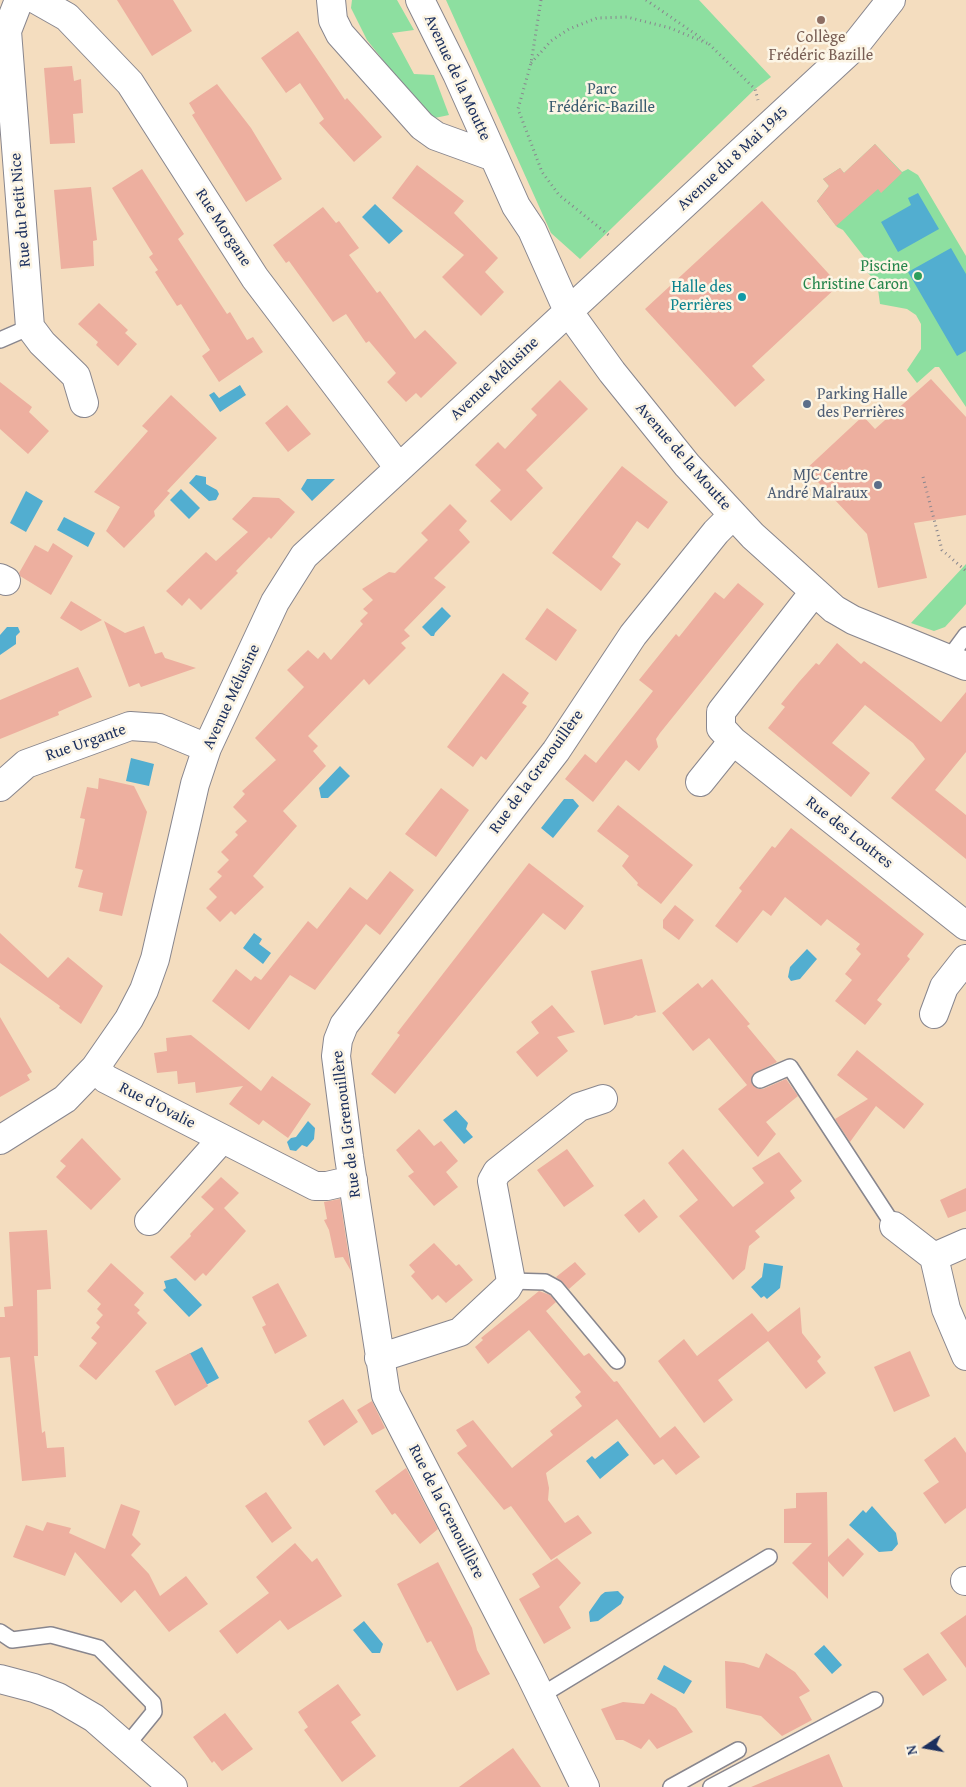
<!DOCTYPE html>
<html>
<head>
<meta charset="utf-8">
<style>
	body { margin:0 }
	#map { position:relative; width:966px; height:1787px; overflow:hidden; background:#f4ddbf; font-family:"Gentium Book Plus",serif }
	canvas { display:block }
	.north { position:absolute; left:901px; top:1722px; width:50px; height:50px; -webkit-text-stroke:4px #fcf5e5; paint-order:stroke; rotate:258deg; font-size:14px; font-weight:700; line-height:20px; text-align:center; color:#1b2f5e }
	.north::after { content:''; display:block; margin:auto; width:18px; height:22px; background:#1b2f5e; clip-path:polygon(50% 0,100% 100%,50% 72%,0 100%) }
</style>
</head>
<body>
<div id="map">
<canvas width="966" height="1787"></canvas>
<div class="north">N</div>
</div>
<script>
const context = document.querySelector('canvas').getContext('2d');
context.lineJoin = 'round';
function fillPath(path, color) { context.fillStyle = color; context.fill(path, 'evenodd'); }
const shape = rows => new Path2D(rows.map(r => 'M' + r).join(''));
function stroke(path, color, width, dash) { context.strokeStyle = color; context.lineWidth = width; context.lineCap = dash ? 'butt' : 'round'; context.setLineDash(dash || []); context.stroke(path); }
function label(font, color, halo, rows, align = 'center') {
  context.font = font + ' "Gentium Book Plus",serif'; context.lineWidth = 5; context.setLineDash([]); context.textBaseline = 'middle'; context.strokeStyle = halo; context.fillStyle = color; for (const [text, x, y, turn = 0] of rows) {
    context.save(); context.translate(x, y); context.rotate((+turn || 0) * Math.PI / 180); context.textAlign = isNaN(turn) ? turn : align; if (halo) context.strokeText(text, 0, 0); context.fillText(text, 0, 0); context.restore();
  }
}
const green = shape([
	[352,0,397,0,414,30,392,33,414,74,434,75,449,115,430,119,367,40,351,8],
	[446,0,699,0,771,77,755,89,580,259,551,233],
	[875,144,902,172,908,169,918,175,966,256,966,407,939,367,935,367,917,383,907,370,921,349,921,324,916,315,907,309,880,304,877,282,865,270,868,262,843,230,837,227,817,201,829,186,823,179,840,168,844,173],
	[966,564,966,604,945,627,934,631,911,623]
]);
const water = shape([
	[918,193,939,229,898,252,881,222,911,205,908,198],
	[375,204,403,231,389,244,362,217],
	[951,248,966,274,966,351,957,356,908,272],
	[240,385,246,395,220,412,209,395,214,392,219,398],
	[196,475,206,477,206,484,217,490,219,494,216,500,209,501,189,483],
	[307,479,335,479,312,501,301,489],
	[181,489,200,508,189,519,170,500],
	[26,491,43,501,26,532,10,523],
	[64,517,95,533,88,547,57,530],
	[442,607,451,616,435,633,434,636,431,636,422,627],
	[7,627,18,627,20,632,16,636,16,644,0,655,0,635],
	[131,758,154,764,149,786,126,781],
	[340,766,350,776,328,798,321,798,319,788],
	[564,799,573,799,579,806,553,838,541,828],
	[254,933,262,939,259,944,271,953,263,964,243,948],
	[807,949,817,959,800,979,791,981,788,977,790,967],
	[456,1110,468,1123,466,1129,473,1137,464,1144,443,1120],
	[308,1121,315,1128,314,1139,307,1147,302,1145,296,1151,290,1150,287,1142,291,1138,296,1137],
	[764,1263,783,1266,780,1288,767,1299,764,1296,761,1298,751,1287,762,1277],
	[176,1278,202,1305,189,1317,163,1290,166,1288,164,1281],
	[202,1347,219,1378,204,1386,187,1355],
	[618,1441,629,1455,600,1479,586,1461,592,1456,595,1459],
	[872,1506,896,1533,898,1544,892,1551,879,1552,849,1525,863,1510,866,1513],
	[618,1591,624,1597,621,1604,598,1621,590,1622,589,1612,601,1595,605,1592],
	[364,1621,383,1644,380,1653,372,1653,353,1630],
	[824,1645,842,1665,832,1674,814,1654],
	[664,1665,692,1681,684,1694,657,1679]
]);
const building = shape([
	[117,0,173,0,192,31,152,56],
	[298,31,345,100,347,98,382,137,354,162,319,123,324,119,300,83,286,93,261,58],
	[72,66,74,81,81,79,83,113,73,114,75,143,50,144,44,68],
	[217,84,251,128,282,179,246,202,192,115,195,113,189,103],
	[875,144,902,173,881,193,878,189,836,226,817,201,829,186,823,179,840,168,844,173],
	[417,165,464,201,454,213,498,258,485,272,504,292,481,316,442,277,464,255,392,198],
	[142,169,184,234,178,239,227,314,230,312,247,340,253,337,263,352,219,382,202,356,210,350,181,304,177,306,155,272,158,270,149,257,153,254,112,188],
	[91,187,97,240,93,241,94,266,61,269,54,190],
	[762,201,839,285,752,366,765,380,735,407,645,309],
	[323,207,336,223,339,221,359,248,349,255,377,293,380,291,415,339,425,330,457,363,421,398,416,393,406,402,387,382,396,373,369,341,366,343,346,314,333,322,289,261,286,263,273,245],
	[99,303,128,330,125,333,137,344,118,366,96,345,98,342,78,324],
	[931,379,966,417,966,515,914,523,927,578,878,588,867,534,818,482,815,483,804,471,863,416,875,429],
	[560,380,588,409,526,470,543,488,511,521,490,501,501,490,475,465,498,442,505,449,537,415,531,409],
	[0,382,32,407,29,412,49,431,28,454,0,429],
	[171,395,217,438,167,491,170,493,154,511,155,516,124,548,106,531,120,507,94,492,148,431,142,426],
	[287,405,311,434,288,452,265,423],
	[622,466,668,502,648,529,637,521,612,557,621,564,601,591,552,553],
	[253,497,279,498,295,512,271,539,269,537,236,571,238,573,201,610,189,598,182,606,166,591,206,552,216,561,248,532,232,519],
	[450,504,467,521,459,530,470,542,434,578,446,587,404,630,410,636,401,643,406,648,369,685,364,679,308,736,318,746,313,751,326,766,283,811,297,826,253,876,264,887,235,915,231,911,220,922,206,908,217,897,209,889,222,876,217,872,229,860,221,852,238,835,235,832,247,821,233,807,245,794,242,791,276,760,255,738,304,687,287,670,308,650,318,659,324,652,331,660,363,624,360,621,368,613,363,609,373,600,362,589,389,572,395,573,428,540,421,533],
	[53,543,73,556,51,595,20,576,19,573,35,545,48,552],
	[738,583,764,604,660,733,656,739,658,747,639,771,626,760,593,802,565,779,585,754,596,763,653,691,639,680,676,634,679,637,715,592,724,599],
	[71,601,102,620,81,631,60,618],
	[547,608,577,630,556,661,525,639],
	[104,621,125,633,144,626,155,654,162,652,165,658,196,668,141,687,139,683,129,687],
	[837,643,861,664,864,661,941,722,966,692,966,752,935,790,966,815,966,859,891,798,925,759,913,743,865,705,832,743,870,773,851,797,768,728,785,707,781,704,799,682,816,663,819,665],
	[78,667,92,697,58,712,59,715,0,739,0,700],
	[503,673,529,693,522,703,527,706,486,760,481,756,473,767,447,747],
	[99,778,134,786,147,812,122,916,99,911,103,893,78,887,83,870,75,868,85,819,80,818,87,787,98,789],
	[441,788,469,810,436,857,405,834],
	[618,805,693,865,661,904,637,885,638,883,622,866,629,856,597,831],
	[791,828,924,934,907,956,910,959,877,1000,882,1004,865,1025,835,1001,852,980,845,974,861,954,856,949,860,944,827,919,821,926,785,897,771,916,763,910,737,943,715,926,742,891,739,888,755,868,772,846,775,848],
	[529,863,584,906,565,930,543,913,395,1094,371,1074,400,1035,397,1033],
	[390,871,414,890,380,935,366,924,315,990,290,975,249,1030,212,1001,236,969,251,981,255,976,261,980,308,921,317,929,350,887,367,900],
	[675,905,694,920,679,940,663,928,663,920],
	[0,933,48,978,68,957,103,986,81,1024,59,1008,60,1006,0,963],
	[642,959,656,1012,638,1016,636,1015,632,1018,604,1025,591,971],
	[712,979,750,1024,747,1026,777,1062,753,1074,752,1084,758,1089,763,1089,786,1079,798,1096,766,1122,776,1134,758,1157,718,1109,747,1085,709,1038,693,1051,662,1013,698,983,702,988],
	[552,1005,575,1032,557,1037,568,1051,537,1077,516,1052,539,1033,531,1022],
	[0,1017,32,1072,27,1075,30,1080,0,1097],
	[191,1035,261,1091,272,1076,311,1104,288,1138,263,1120,259,1125,229,1104,243,1086,196,1093,195,1082,178,1084,177,1071,157,1073,154,1053,167,1051,166,1038],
	[857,1050,924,1104,904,1129,876,1106,850,1142,835,1119,868,1099,837,1075],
	[419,1129,434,1146,441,1141,458,1161,446,1172,458,1187,434,1206,408,1176,414,1172,396,1150],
	[82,1138,121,1179,91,1210,56,1177,66,1166,60,1161],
	[567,1149,594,1186,564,1207,537,1170],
	[683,1149,733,1207,764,1183,752,1168,779,1152,802,1181,790,1191,795,1198,755,1231,760,1237,749,1246,745,1269,733,1280,679,1216,698,1200,668,1163],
	[221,1177,239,1193,224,1208,246,1231,206,1276,203,1273,195,1281,170,1257,191,1236,190,1234,214,1209,201,1197],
	[966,1188,966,1211,948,1218,940,1200],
	[340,1199,351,1271,343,1257,335,1258,329,1230,324,1220,327,1219,324,1202],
	[644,1199,658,1217,639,1233,624,1215],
	[47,1230,51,1289,37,1290,38,1356,34,1356,42,1433,45,1431,47,1448,64,1447,66,1477,22,1481,10,1357,0,1358,0,1317,5,1317,4,1307,13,1306,9,1232],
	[434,1243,456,1266,459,1264,473,1280,446,1303,438,1295,432,1300,411,1276,415,1272,409,1265],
	[575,1262,586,1274,569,1289,556,1277],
	[111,1263,144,1293,134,1305,140,1310,137,1313,147,1323,96,1380,79,1366,97,1343,91,1338,100,1327,96,1323,103,1315,97,1309,101,1304,87,1291],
	[278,1283,307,1336,275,1354,262,1327,266,1325,252,1297],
	[539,1291,550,1295,556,1302,546,1311,584,1356,589,1353,614,1382,617,1381,660,1438,675,1426,700,1457,676,1475,663,1459,654,1465,617,1419,546,1473,549,1488,548,1500,565,1523,578,1515,592,1533,551,1560,511,1506,504,1510,457,1453,467,1446,456,1430,473,1420,512,1468,553,1435,550,1431,582,1406,575,1397,581,1392,529,1330,488,1364,475,1347,483,1340,481,1338],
	[800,1307,802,1333,821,1357,817,1361,826,1373,806,1389,768,1341,718,1380,733,1400,704,1423,658,1361,684,1339,697,1356,752,1313,768,1332],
	[910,1351,930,1396,894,1412,874,1367],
	[190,1353,208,1386,175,1406,155,1371],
	[343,1399,358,1422,324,1446,308,1421],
	[372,1401,385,1428,372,1435,357,1410],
	[955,1437,966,1453,966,1508,945,1524,923,1493,939,1482,924,1460],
	[406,1468,438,1529,420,1544,395,1513,392,1515,375,1491],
	[266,1492,292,1528,272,1543,245,1506],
	[827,1492,828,1557,848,1538,864,1554,843,1577,828,1561,828,1599,792,1563,812,1543,784,1543,784,1509,796,1508,796,1493],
	[121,1504,140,1511,132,1535,141,1544,131,1555,149,1574,160,1596,186,1576,208,1604,169,1632,135,1590,121,1603,75,1552,65,1576,13,1557,26,1525,43,1531,47,1522,71,1528,69,1533,105,1549],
	[295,1543,312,1562,317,1558,342,1596,288,1630,280,1620,237,1654,219,1631,269,1593,256,1577],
	[557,1558,581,1583,559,1607,571,1628,544,1644,519,1599,540,1587,532,1574],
	[438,1562,472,1628,477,1650,490,1674,457,1691,431,1641,427,1643,397,1584],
	[966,1615,966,1668,940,1633],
	[766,1653,795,1672,810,1691,799,1697,812,1720,782,1736,761,1716,726,1708,725,1661,744,1663,759,1668],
	[928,1653,947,1680,923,1696,903,1669],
	[338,1684,361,1715,351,1722,376,1756,342,1782,304,1730,308,1727,298,1712],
	[651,1693,676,1708,693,1732,657,1749,649,1739,641,1749,623,1740,616,1740,601,1709,623,1702,644,1704],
	[225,1713,253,1749,222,1771,214,1761,212,1763,193,1737],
	[513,1748,541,1787,459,1787],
	[829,1754,843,1787,751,1787]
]);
const path = shape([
	[541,0,531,63,518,109,542,172,559,195,611,237],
	[646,0,704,40],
	[709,44,755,89,758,100],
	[531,63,551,41,569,29,597,18,627,17,670,28,709,44],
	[923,477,942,550,966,571]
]);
const lane = shape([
	[0,340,30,327],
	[949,658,966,635],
	[760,1080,790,1067,894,1226],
	[511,1281,545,1282,556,1288,617,1361],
	[0,1632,12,1640,51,1635,99,1648,153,1703,154,1712,127,1745],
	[540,1696,769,1557],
	[671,1787,738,1750],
	[711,1787,875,1700]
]);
const street = shape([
	[19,0,7,31,30,327,42,343,76,376,84,403],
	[37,0,67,17,130,83,255,278,399,468],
	[331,0,333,20,340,34,422,126,436,136,494,157],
	[420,0,457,74,516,206,532,230,568,311,612,372,687,465,753,536,834,609,853,620,966,666],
	[0,578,6,581],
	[733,741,966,926],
	[700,782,733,741,721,728,721,712,814,592],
	[0,787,26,764,130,726,159,728,207,748],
	[934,1014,944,987,966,959],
	[95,1068,106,1079,315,1186,327,1186,353,1180],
	[0,1140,65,1099,95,1068,129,1019,144,990,155,959,195,784,207,748,275,602,304,556,853,48,891,0],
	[149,1221,222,1139],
	[894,1226,934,1257,966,1243],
	[934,1257,946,1309,966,1356],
	[379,1358,460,1332,507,1288,511,1281,492,1181,497,1172,579,1107,603,1099],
	[965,1581,966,1581],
	[0,1679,34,1688,58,1697,94,1718,173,1787],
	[585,1787,530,1674,386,1395,349,1157,336,1056,338,1040,344,1025,556,751,633,635,716,532,733,515]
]);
const markers = [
	[821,20,5,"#8d6e63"],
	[918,276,5,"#2e9e5b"],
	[742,297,5,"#0f9aa8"],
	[807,404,5,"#5c6f8a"],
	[878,485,5,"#5c6f8a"]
];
const educationNames = [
	["Collège",821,38],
	["Frédéric Bazille",821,56]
];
const streetNames = [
	["Avenue de la Moutte",457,78,65],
	["Avenue du 8 Mai 1945",733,159,-43],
	["Rue du Petit Nice",21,210,-95],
	["Rue Morgane",223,228,57],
	["Avenue Mélusine",495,379,-43],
	["Avenue de la Moutte",683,457,49],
	["Avenue Mélusine",232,697,-65],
	["Rue Urgante",86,743,-19],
	["Rue de la Grenouillère",537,772,-54],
	["Rue des Loutres",849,833,38],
	["Rue d'Ovalie",157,1106,27],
	["Rue de la Grenouillère",347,1124,-97],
	["Rue de la Grenouillère",446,1512,63]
];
const parkNames = [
	["Parc",602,90],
	["Frédéric-Bazille",602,108]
];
const leisureNames = [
	["Piscine",908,267],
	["Christine Caron",908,285]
];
const cultureNames = [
	["Halle des",732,288],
	["Perrières",732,306]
];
const serviceNames = [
	["Parking Halle",817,395],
	["des Perrières",817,413],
	["MJC Centre",868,476,"right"],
	["André Malraux",868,494,"right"]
];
fillPath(green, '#8ddfa0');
fillPath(water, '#52aed0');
fillPath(building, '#edaf9f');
stroke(lane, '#88868e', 18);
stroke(street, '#88868e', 30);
stroke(path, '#88868e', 3, [1, 4]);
stroke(lane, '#fff', 15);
stroke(street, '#fff', 28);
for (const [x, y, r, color] of markers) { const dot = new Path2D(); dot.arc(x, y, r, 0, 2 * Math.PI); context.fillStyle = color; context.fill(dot); stroke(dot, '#fcf5e5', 2); }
label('16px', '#785e54', '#fcf5e5', educationNames);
label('16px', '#1b2f5e', '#fcf5e5', streetNames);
label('16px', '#385b6e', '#fcf5e5', parkNames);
label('16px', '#27864d', '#fcf5e5', leisureNames, 'right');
label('16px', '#0d838f', '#fcf5e5', cultureNames, 'right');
label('16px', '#4e5e75', '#fcf5e5', serviceNames, 'left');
</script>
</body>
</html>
